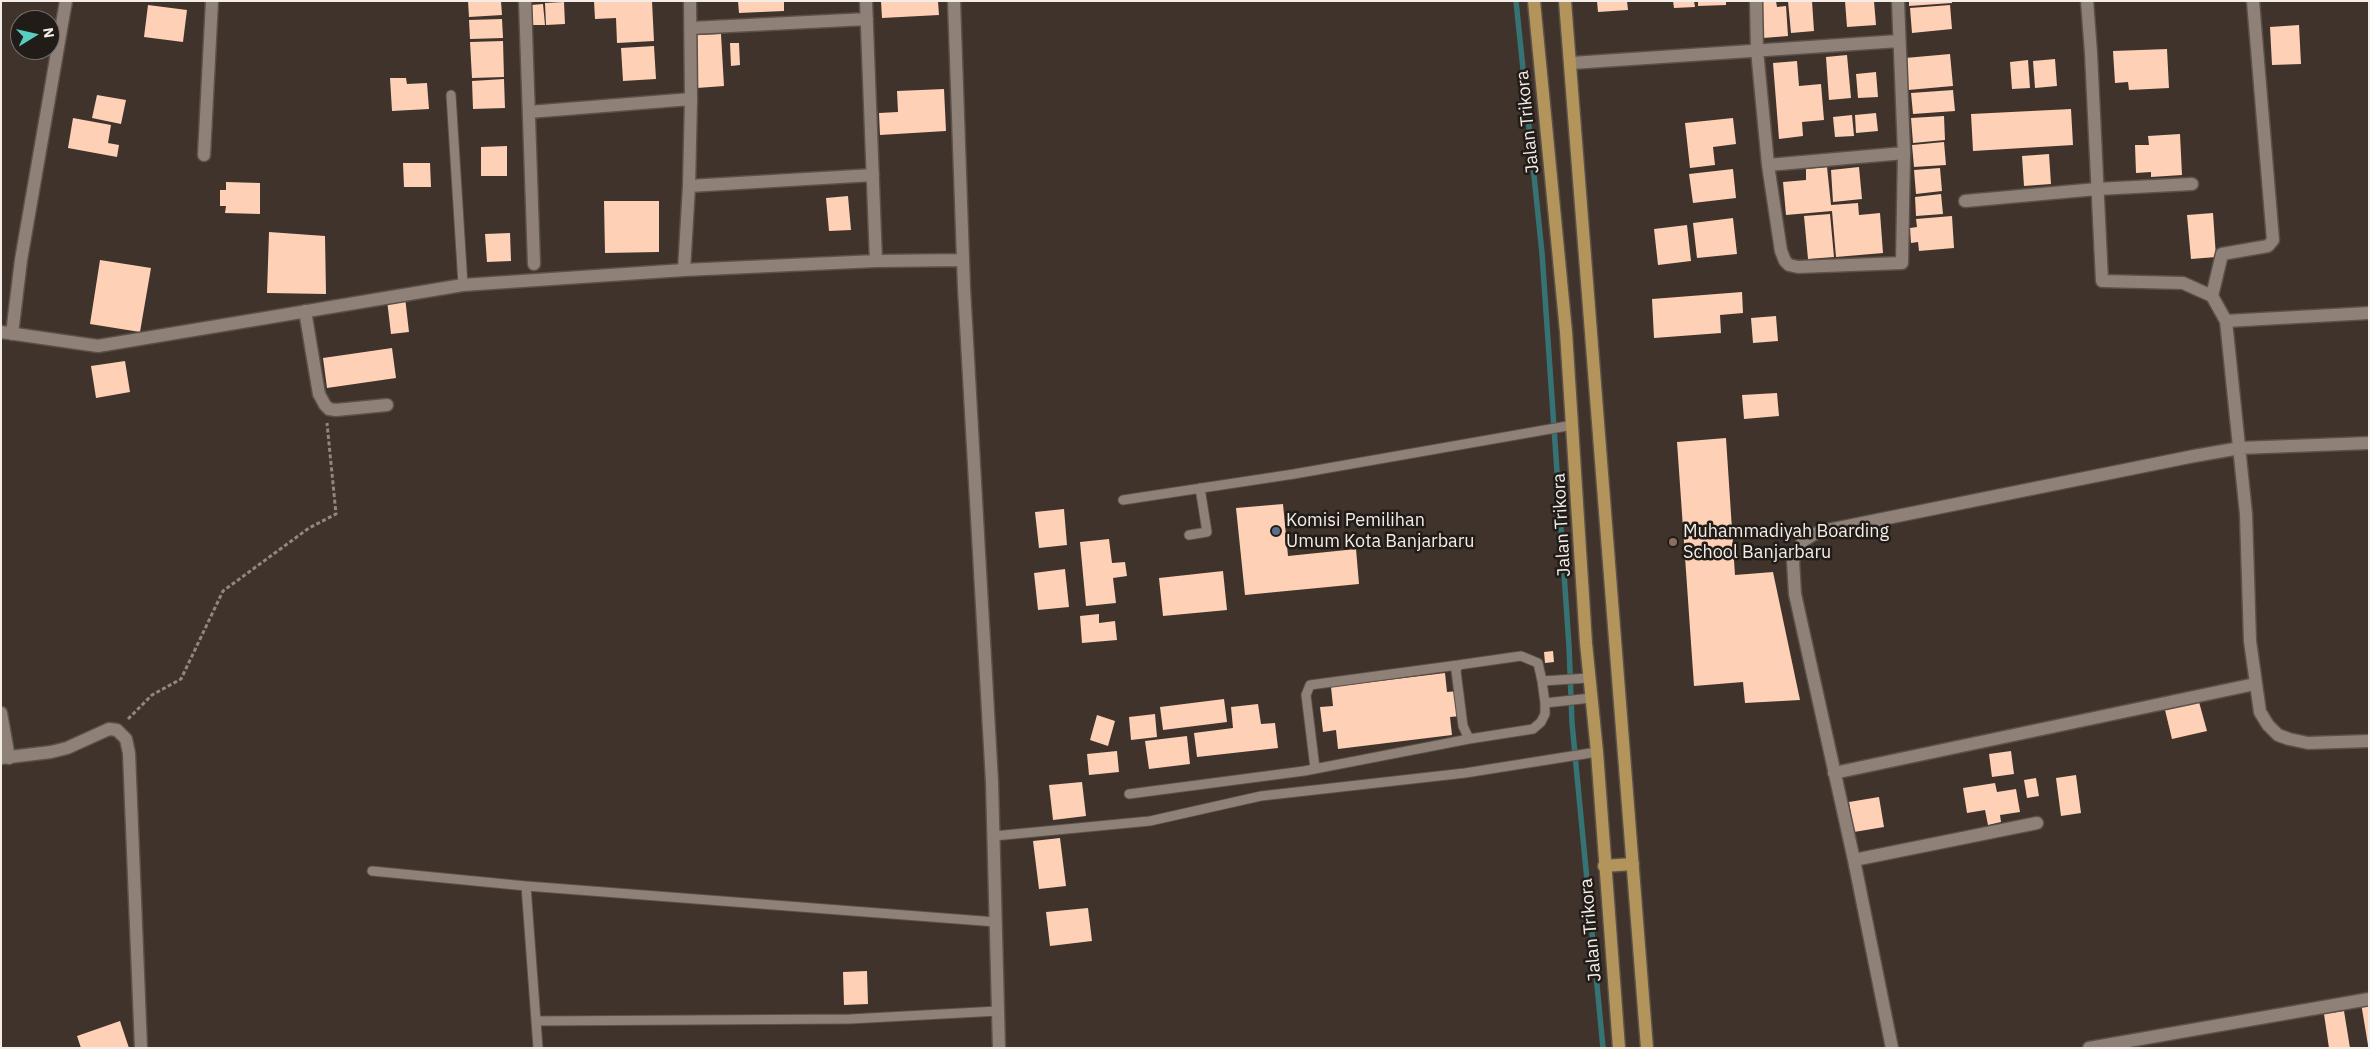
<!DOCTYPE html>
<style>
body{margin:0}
#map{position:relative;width:2370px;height:1049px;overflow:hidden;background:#3f332b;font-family:"IBM Plex Sans",sans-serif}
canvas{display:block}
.frame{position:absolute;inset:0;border:2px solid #f4ece7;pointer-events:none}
.north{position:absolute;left:10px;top:10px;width:50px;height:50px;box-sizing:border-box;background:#211c18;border:1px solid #756f6b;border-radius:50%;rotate:81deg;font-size:14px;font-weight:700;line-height:20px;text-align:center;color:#f4ece7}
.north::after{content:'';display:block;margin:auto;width:18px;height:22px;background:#57cec1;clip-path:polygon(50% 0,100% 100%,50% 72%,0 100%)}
</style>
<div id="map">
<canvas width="2370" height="1049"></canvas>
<div class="frame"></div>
<div class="north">N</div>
</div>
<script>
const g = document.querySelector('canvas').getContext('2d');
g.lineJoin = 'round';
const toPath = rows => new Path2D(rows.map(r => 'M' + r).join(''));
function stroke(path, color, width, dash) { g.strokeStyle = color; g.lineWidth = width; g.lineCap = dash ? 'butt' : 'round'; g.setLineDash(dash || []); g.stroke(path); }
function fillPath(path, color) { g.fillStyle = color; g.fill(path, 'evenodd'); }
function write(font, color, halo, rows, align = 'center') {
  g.font = font + ' "IBM Plex Sans",sans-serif'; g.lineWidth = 5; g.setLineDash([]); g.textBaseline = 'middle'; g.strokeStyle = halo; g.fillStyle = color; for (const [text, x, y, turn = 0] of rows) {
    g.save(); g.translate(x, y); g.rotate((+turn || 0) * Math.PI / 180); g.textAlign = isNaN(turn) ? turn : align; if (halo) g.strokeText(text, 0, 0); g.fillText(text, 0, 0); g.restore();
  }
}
stroke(toPath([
 [1516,1,1542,253,1569,646,1572,723,1603,1048]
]), '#367375', 5.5);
fillPath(toPath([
 [468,1,501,1,502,15,469,17],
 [594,1,652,1,654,41,617,43,616,18,595,19],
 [738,1,784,1,784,11,739,13],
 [881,1,938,1,939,15,882,18],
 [1597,1,1627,1,1628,10,1598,12],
 [1673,1,1694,1,1695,7,1674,8],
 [1698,1,1726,1,1726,5,1698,6],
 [1760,1,1776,1,1777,7,1786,6,1788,36,1763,38],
 [1788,1,1812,1,1814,31,1791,33],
 [1845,1,1874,1,1876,25,1847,27],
 [1909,1,1952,1,1952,3,1909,6],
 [564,2,565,24,546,25,545,3],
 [543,4,545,25,532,25,531,5],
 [148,5,187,10,183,42,144,37],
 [1950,5,1952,29,1912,33,1910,8],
 [502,19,503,38,470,39,469,20],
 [2299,25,2301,64,2272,65,2270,27],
 [721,34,724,86,697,88,694,35],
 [503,41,504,77,472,78,470,42],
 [730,43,739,43,740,65,731,66],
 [654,46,656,79,623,81,621,48],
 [2167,49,2169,88,2129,90,2128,82,2115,83,2113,51],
 [1950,54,1953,86,1908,90,1905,58],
 [1847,55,1851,98,1829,100,1826,57],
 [2055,59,2057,86,2035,88,2033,61],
 [2028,60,2030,88,2012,89,2010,62],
 [1797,61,1799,86,1821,84,1824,120,1802,122,1803,136,1779,139,1773,63],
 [1876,72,1878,97,1858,98,1856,74],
 [390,78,406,78,407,84,427,83,429,109,392,111],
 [504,79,505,108,473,109,472,81],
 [944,89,946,131,880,135,879,113,898,112,897,91],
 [1953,90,1955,111,1913,114,1911,93],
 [97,95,126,100,121,124,92,118],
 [2071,109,2073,145,1973,151,1971,114],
 [1876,113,1878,131,1856,133,1855,115],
 [1852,115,1854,136,1835,137,1833,117],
 [1944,116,1945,140,1913,143,1911,118],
 [73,118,111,125,108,143,119,145,117,157,68,148],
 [1733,118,1736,144,1713,147,1715,165,1690,168,1685,123],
 [2180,134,2182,175,2151,177,2151,172,2136,173,2135,145,2149,145,2148,136],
 [1944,142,1946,165,1914,167,1912,145],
 [507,146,507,176,481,176,481,147],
 [2049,154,2051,184,2024,186,2022,156],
 [403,163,430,163,431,187,404,187],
 [1827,167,1831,205,1858,203,1859,215,1880,213,1883,253,1836,257,1832,211,1786,215,1783,182,1806,180,1806,169],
 [1859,167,1862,199,1833,202,1831,170],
 [1940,168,1942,191,1916,194,1914,170],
 [1733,169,1736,198,1693,203,1689,174],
 [226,182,260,183,260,214,225,213,226,206,220,206,220,190,226,190],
 [1941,194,1943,214,1916,216,1915,197],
 [848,196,851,230,829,231,826,198],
 [604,201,659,201,659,252,605,253],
 [2213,213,2216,257,2191,259,2187,215],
 [1830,214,1834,257,1808,259,1804,216],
 [1952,216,1954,248,1919,251,1918,242,1911,243,1910,228,1917,227,1916,219],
 [1733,218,1737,254,1697,258,1693,223],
 [1687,225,1691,261,1658,265,1654,229],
 [269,232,325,236,326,294,267,293],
 [510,233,511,261,487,262,485,234],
 [100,260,151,268,140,332,90,324],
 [1742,292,1743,313,1720,315,1721,333,1654,338,1652,299],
 [405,297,409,332,391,334,387,300],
 [1776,316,1778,341,1753,343,1751,318],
 [392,348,396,378,327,388,323,358],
 [125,361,130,392,96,398,91,366],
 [1777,393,1779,416,1744,419,1742,395],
 [1726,438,1735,575,1773,572,1800,700,1745,703,1743,682,1694,686,1677,442],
 [1283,504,1288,556,1356,549,1359,584,1245,595,1236,508],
 [1064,509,1067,545,1039,548,1035,512],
 [1109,539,1112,563,1125,562,1127,576,1113,578,1116,603,1086,606,1080,542],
 [1065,569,1069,607,1038,610,1034,573],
 [1223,571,1227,610,1163,616,1159,578],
 [1099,614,1099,623,1115,621,1117,640,1082,643,1080,616],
 [1553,651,1554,662,1545,663,1544,652],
 [1445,673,1447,692,1458,691,1461,716,1450,717,1452,735,1338,749,1336,730,1323,732,1320,707,1333,706,1331,687],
 [1224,699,1227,722,1163,730,1160,707],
 [2199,702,2207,731,2172,739,2165,710],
 [1258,704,1261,724,1275,723,1278,748,1197,757,1194,733,1233,728,1231,707],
 [1155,714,1157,737,1131,740,1129,717],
 [1097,715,1115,721,1108,746,1090,740],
 [1187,736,1190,764,1149,769,1145,741],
 [1117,751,1119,772,1089,775,1087,754],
 [2011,751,2014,774,1992,777,1989,754],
 [2076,775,2081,813,2061,816,2056,778],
 [2036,778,2039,796,2027,798,2024,780],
 [1082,782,1086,816,1053,820,1049,785],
 [1995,783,1997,792,2016,789,2020,812,2000,815,2001,822,1988,825,1985,810,1967,813,1963,788],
 [1879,797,1884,827,1854,832,1849,802],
 [1060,838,1066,886,1039,889,1033,841],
 [1088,908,1092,941,1050,946,1046,912],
 [867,971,868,1004,844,1005,843,972],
 [2369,1002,2369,1044,2368,1045,2361,1003],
 [2344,1011,2350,1048,2329,1048,2324,1014],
 [120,1021,129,1048,81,1048,77,1036]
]), '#fed0b6');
const service = toPath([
 [451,95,463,285],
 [1123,500,1294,474,1573,425],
 [1189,535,1207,532,1200,488],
 [1589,678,1542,681,1538,663,1521,656,1458,665,1456,671,1463,726,1469,739,1533,729,1541,722,1545,714,1545,703,1591,698],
 [1542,681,1545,703],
 [1315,768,1306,695,1310,685,1458,665],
 [1129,794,1304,771,1469,739],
 [994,836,1150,821,1261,796,1465,773,1597,752],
 [372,871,526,886,996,922],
 [526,886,536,1021,850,1019,998,1011],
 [536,1021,538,1048]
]);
const minor = toPath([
 [525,1,534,264],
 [690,1,691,99,689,186,873,175],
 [866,1,876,261],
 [954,1,964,288,992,782,999,1048],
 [1756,1,1757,50,1768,165,1781,251,1785,261,1789,265,1798,267,1902,263,1904,153,1898,1],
 [2087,1,2091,53,2102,281,2183,283,2212,296,2226,321,2246,514,2250,641,2260,712,2268,725,2278,735,2289,739,2308,743,2369,741],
 [691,28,867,19],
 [1572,63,1899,41],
 [529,112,691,99],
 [204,155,212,1],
 [1768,165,1904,153],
 [1965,201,2097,189,2192,184],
 [684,270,689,186],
 [2212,296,2222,254,2268,246,2273,240,2253,1],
 [305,311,319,394,325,405,329,409,336,410,387,405],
 [2226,321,2369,313],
 [1,332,98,346,463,285,684,270,876,261,963,260],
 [12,334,21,260,66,1],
 [1,713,9,758],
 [1,758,51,752,67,748,109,729,117,730,126,739,129,753,141,1048],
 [1834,773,2255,684],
 [1854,860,2037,823],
 [1892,1048,1854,860,1795,594,1793,561,1803,541,1814,534,1828,530,2194,456,2240,448,2369,443],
 [2089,1048,2369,999]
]);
const primary = toPath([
 [1534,1,1566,332,1586,643,1597,752,1619,1048],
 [1565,1,1647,1048],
 [1604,866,1633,864]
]);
stroke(service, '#5b514a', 11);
stroke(minor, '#5b514a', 15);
stroke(primary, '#5b514a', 15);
stroke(toPath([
 [128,719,152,695,181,679,223,591,309,528,336,514,327,423]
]), '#918780', 3, [4, 2.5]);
stroke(service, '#8f8177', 9);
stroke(minor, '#8f8177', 12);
stroke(primary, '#b3955b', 12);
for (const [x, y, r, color] of [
 [1276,531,5,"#5c6f8a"],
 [1673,542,5,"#8d6e63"]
]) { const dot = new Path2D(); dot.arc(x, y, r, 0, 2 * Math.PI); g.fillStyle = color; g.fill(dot); stroke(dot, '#211c18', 2); }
write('18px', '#f4ece7', '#211c18', [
 ["Jalan Trikora",1528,122,-96],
 ["Jalan Trikora",1562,525,-93],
 ["Jalan Trikora",1591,930,-95]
]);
write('18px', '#f4ece7', '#211c18', [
 ["Komisi Pemilihan",1286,521],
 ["Umum Kota Banjarbaru",1286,542],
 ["Muhammadiyah Boarding",1683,532],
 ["School Banjarbaru",1683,553]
], 'left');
</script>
